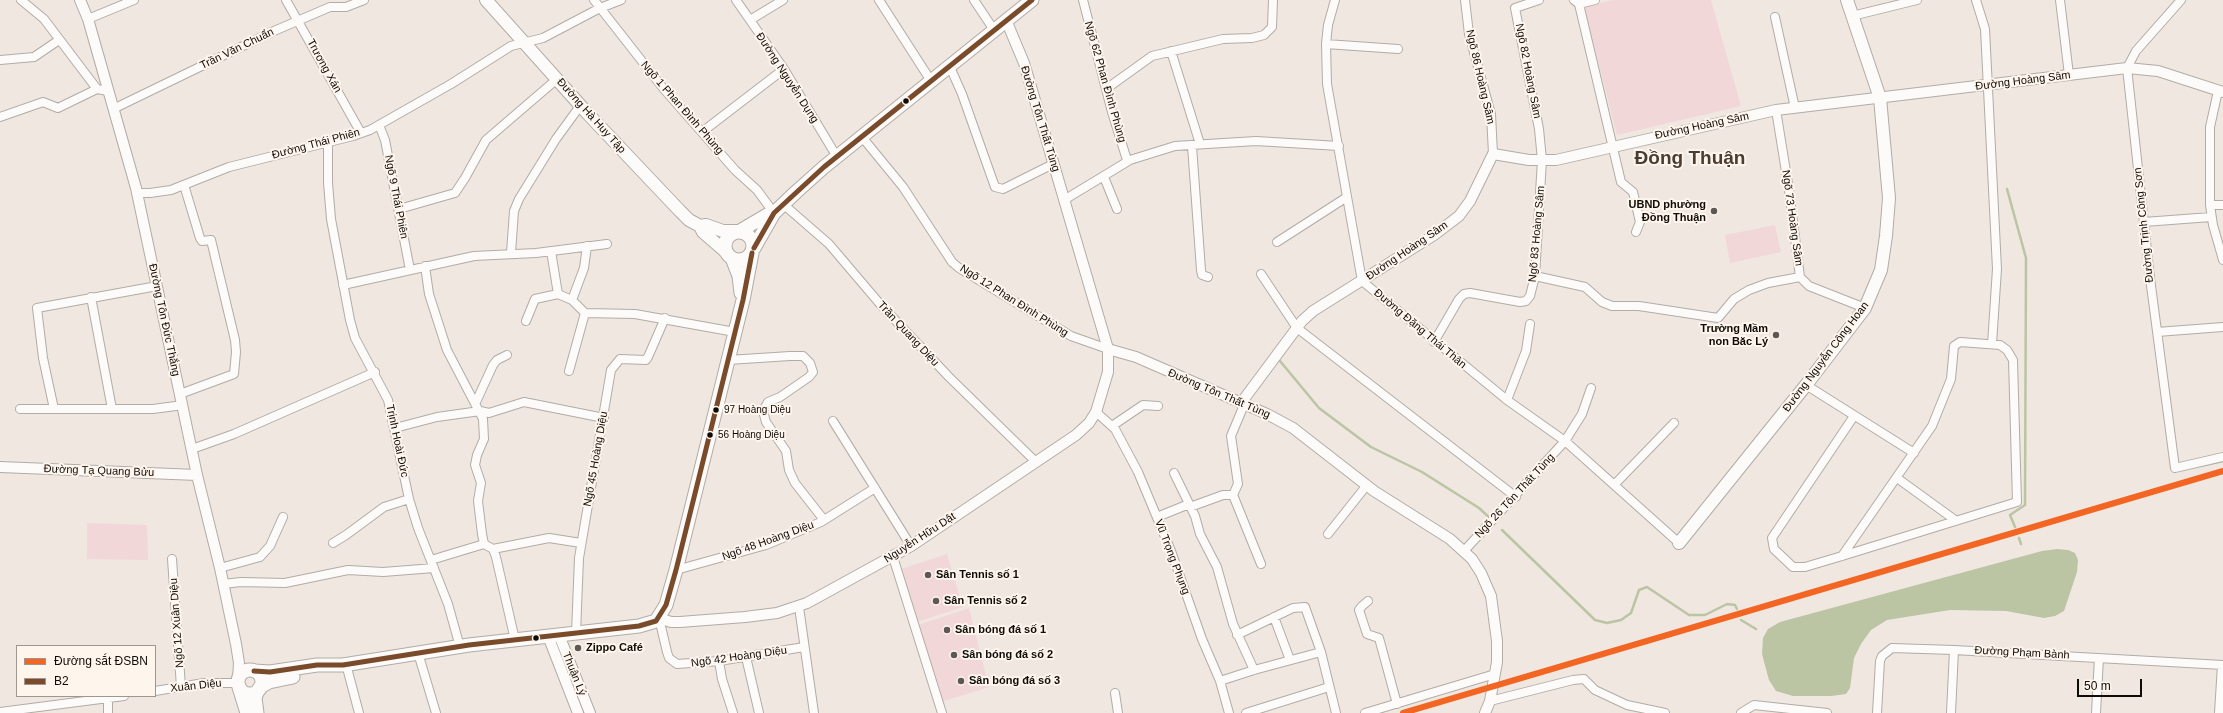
<!DOCTYPE html>
<meta charset="utf-8">
<style>
body{margin:0}
#map{position:relative;width:2223px;height:713px;overflow:hidden;background:#efe7e0;font-family:Helvetica,sans-serif}
canvas{display:block}
.legend{position:absolute;left:16px;top:645px;width:140px;height:52px;box-sizing:border-box;background:#fef5ed;border:1px solid #9e9791;margin:0;padding:5px 7px;list-style:none;font-size:12px;color:#0f0b07}
.legend li{display:flex;align-items:center;gap:8px;height:20px}
.legend b{width:20px;border:1px solid #9e9791}
.scale{position:absolute;left:2077px;top:679px;width:65px;height:18px;box-sizing:border-box;border:2px solid #0f0b07;border-top:0;padding-left:5px;font-size:12px;line-height:14px;white-space:nowrap;color:#0f0b07;-webkit-text-stroke:3px #fef5ed;paint-order:stroke}
</style>
<div id="map">
<canvas width="2223" height="713"></canvas>
<ul class="legend">
<li><b style="height:5px;background:#f26522"></b>Đường sắt ĐSBN</li>
<li><b style="height:5px;background:#7a4b2a"></b>B2</li>
</ul>
<div class="scale">50 m</div>
</div>
<script>
const g = document.querySelector('canvas').getContext('2d');
g.lineJoin = 'round';
function fillPath(path, color) { g.fillStyle = color; g.fill(path, 'evenodd'); }
const toPath = rows => new Path2D(rows.map(r => 'M' + r).join(''));
function stroke(path, color, width, dash) { g.strokeStyle = color; g.lineWidth = width; g.lineCap = dash ? 'butt' : 'round'; g.setLineDash(dash || []); g.stroke(path); }
function write(font, color, halo, rows, align = 'center') {
  g.font = font + ' Helvetica,sans-serif'; g.lineWidth = 4; g.setLineDash([]); g.textBaseline = 'middle'; g.strokeStyle = halo; g.fillStyle = color; for (const [text, x, y, turn = 0] of rows) {
    g.save(); g.translate(x, y); g.rotate((+turn || 0) * Math.PI / 180); g.textAlign = isNaN(turn) ? turn : align; if (halo) g.strokeText(text, 0, 0); g.fillText(text, 0, 0); g.restore();
  }
}
fillPath(toPath([
 [1613,0,1711,0,1741,106,1617,135,1584,7],
 [1775,225,1781,252,1730,263,1725,235],
 [87,523,147,525,148,560,87,559],
 [947,554,963,607,917,622,901,569],
 [969,608,989,687,941,702,918,625]
]), '#f2d7d9');
fillPath(toPath([
 [2057,549,2068,550,2075,553,2078,560,2077,572,2064,611,2055,616,2044,618,2006,611,1950,610,1887,620,1871,630,1861,644,1854,658,1850,688,1846,694,1831,696,1793,696,1776,691,1769,680,1762,654,1763,638,1768,629,1780,622,2042,551]
]), '#bbc5a4');
stroke(toPath([
 [2007,189,2026,258,2025,505,2010,515,2015,527],
 [1280,361,1319,408,1371,447,1422,472,1479,508,1492,520],
 [1502,530,1595,620,1607,623,1621,620,1631,613,1639,590,1647,587,1689,615,1705,615,1727,604,1735,605,1737,609],
 [2019,538,2021,544],
 [1741,620,1756,629]
]), '#bbc5a4', 2.5);
const minor = toPath([
 [21,0,44,19,97,89,108,91],
 [286,0,361,133],
 [594,0,663,88,735,170,757,190,774,213],
 [736,0,784,69,837,157],
 [879,0,931,81],
 [974,0,994,30],
 [1083,0,1112,112,1127,160,1130,160],
 [1335,0,1328,25,1326,44,1327,84,1362,281,1507,400,1565,441,1679,543],
 [1465,0,1469,34,1491,114,1493,154],
 [1574,0,1579,4,1621,182,1633,192,1640,222,1636,232],
 [1976,0,1985,29,1997,269,1992,344],
 [2060,0,2069,75],
 [2181,0,2136,51,2127,68,2150,278,2175,468,2223,457],
 [1579,4,1595,0],
 [1852,16,1917,0],
 [1775,17,1795,108],
 [88,19,134,0],
 [750,20,783,0],
 [1326,44,1398,49],
 [1171,51,1200,144],
 [0,60,34,57,59,40],
 [950,67,962,94,995,187,1003,189,1053,164],
 [1106,89,1152,56,1223,39,1252,38,1264,35,1272,27,1273,0],
 [2218,91,2210,127,2210,205,2213,225,2223,260],
 [113,109,274,31,330,7,346,7,364,0],
 [1776,110,1789,190,1800,277,1809,286,1865,308],
 [0,117,43,102,58,108,97,89],
 [379,125,385,140,410,270],
 [702,132,784,69],
 [862,137,903,187,952,262,959,268,1071,336,1108,349],
 [328,142,328,183,331,219,350,320,355,338,388,400,409,499,418,528,448,604,460,647],
 [1192,146,1201,270,1202,275,1208,277],
 [1104,177,1117,209],
 [137,193,150,193,171,190,229,167,353,136,370,130,451,84,511,46,543,38,600,8,621,0],
 [1064,200,1130,160,1175,146,1256,141,1339,146],
 [783,204,829,244,880,304,949,377,1036,462],
 [2210,205,2223,205],
 [399,209,455,193,465,178,486,140,557,79],
 [2144,222,2211,217],
 [1277,242,1347,197],
 [551,251,558,294],
 [511,253,514,211,519,199,556,139,580,106],
 [425,266,429,294,447,350,483,419,484,439,477,455,475,465,481,483,478,501,482,534,484,544,493,549,496,557,515,640],
 [1261,274,1297,328,1516,497],
 [1535,276,1585,287,1602,302,1612,306,1639,306,1718,318,1734,299,1749,290,1768,283,1800,277],
 [343,285,474,256,536,253,607,244],
 [91,297,112,409],
 [572,300,584,268,587,246],
 [526,321,535,299,558,294,572,300,585,313,635,314,735,332],
 [2157,332,2223,327],
 [1434,342,1459,299,1464,294,1470,293,1520,302,1526,301,1530,296,1535,276,1542,160,1539,129,1515,8,1539,0],
 [728,360,790,356,803,356,810,363,813,372,809,377,780,397,768,402,763,411,766,422,786,451,789,470,795,483,824,520],
 [569,371,585,313],
 [1806,385,1914,453],
 [180,394,234,374,236,352,235,340,211,240,202,241,200,238,184,185],
 [1507,400,1526,351,1530,324],
 [476,402,493,365,497,360,507,355],
 [20,409,153,409,183,405],
 [54,409,43,358,37,308,157,286],
 [1096,412,1115,429,1138,472,1171,551,1202,639,1220,681,1229,713],
 [833,421,911,546],
 [1112,426,1143,405,1158,406],
 [395,428,437,417,480,411,489,413,524,402,604,418],
 [192,449,234,434,375,372],
 [1174,473,1195,516,1200,534,1217,567,1233,624,1254,670],
 [1897,478,1955,520],
 [1614,485,1674,423],
 [1233,495,1238,484,1231,436,1244,405],
 [1190,507,1223,495,1233,495,1261,564],
 [1157,517,1189,504],
 [1328,534,1367,485],
 [333,543,346,535,384,507,409,499],
 [493,549,549,538,581,543],
 [1464,551,1565,441,1582,414,1591,388],
 [1842,556,1932,426,1951,379,1954,346,1960,342,2000,345,2007,350,2013,360,2017,502,1842,556,1805,567,1793,567,1774,549,1772,538,1854,416],
 [893,557,942,713],
 [172,559,181,687],
 [431,560,484,544],
 [220,568,260,557,270,546,283,517],
 [676,570,766,545,821,522,875,488],
 [223,584,241,582,285,583,348,570,383,572,434,568],
 [1368,601,1362,606,1359,610,1367,634,1379,638,1397,704],
 [799,607,814,713],
 [1274,617,1290,660],
 [659,618,667,652,669,658,677,664,719,661,804,647],
 [576,633,579,558,611,370,620,359,646,360,648,357,665,318],
 [1237,635,1293,608,1305,607,1321,652,1336,713],
 [418,653,436,713],
 [746,657,759,713],
 [719,661,722,679,733,713],
 [346,664,359,713],
 [1220,681,1254,670,1321,652],
 [155,691,204,683,238,683],
 [1115,693,1118,713],
 [108,699,108,713],
 [1490,701,1573,680,1584,679,1595,690,1627,705,1665,713],
 [0,712,124,696],
 [1246,713,1329,687],
 [1365,713,1495,674],
 [1741,713,1754,705,1827,713],
 [1877,713,1880,661,1882,656,1892,648,1954,650,2223,665],
 [1951,713,1954,650],
 [2096,713,2099,658],
 [2219,713,2222,665]
]);
const tertiary = toPath([
 [80,0,88,19,136,188,197,475,220,568,236,644,239,663,238,679],
 [1108,349,1136,357,1267,414,1293,428,1374,491,1450,539,1472,559,1481,573,1491,596,1497,641,1497,662,1490,701,1485,713],
 [1241,403,1302,321,1313,311,1434,235,1459,216,1470,201,1493,154,1529,160,1556,160,1776,110,2127,68,2158,71,2223,92],
 [0,467,197,475],
 [659,618,671,622,680,622,745,617,777,613,807,603,911,546,1076,435,1089,423,1096,412,1108,372,1108,349,1024,63,1006,20],
 [559,635,590,713],
 [548,636,578,713]
]);
const secondary = toPath([
 [486,0,588,114,679,210,689,220,700,226,703,232,726,252],
 [700,226,706,225,723,231,736,231],
 [1679,543,1806,385,1865,308,1881,270,1886,236,1889,198,1880,98,1847,0]
]);
const primary = toPath([
 [740,231,767,215,774,213],
 '725 246a14 14 0 1 1 28 0a14 14 0 1 1-28 0Z',
 [754,248,774,213,796,192,824,167,1032,0],
 [732,258,739,276,741,293],
 '238 682a12 12 0 1 1 24 0a12 12 0 1 1-24 0Z',
 [254,671,270,672,317,665,343,665,469,645,639,626,656,621,666,605,676,570,743,300,752,253],
 [239,687,247,713],
 [260,687,269,682,293,677],
 [257,713,255,698,258,690]
]);
stroke(minor, '#b1aca6', 10);
stroke(tertiary, '#b1aca6', 12);
stroke(secondary, '#b1aca6', 14);
stroke(primary, '#b1aca6', 15);
stroke(minor, '#fdfbfa', 8);
stroke(tertiary, '#fdfbfa', 10);
stroke(secondary, '#fdfbfa', 12);
stroke(primary, '#fdfbfa', 13);
stroke(toPath([
 [754,248,774,213,824,167,1032,0],
 [254,671,270,672,317,665,343,665,469,645,639,626,656,621,666,605,676,570,743,300,752,253]
]), '#7a4b2a', 5);
stroke(toPath([
 [1403,713,2223,471]
]), '#f26522', 6);
for (const [x, y, r, color] of [
 [906,101,3.5,"#0f0b07"],
 [1714,211,4,"#5d5853"],
 [1776,335,4,"#5d5853"],
 [716,410,3.5,"#0f0b07"],
 [710,435,3.5,"#0f0b07"],
 [928,575,4,"#5d5853"],
 [936,601,4,"#5d5853"],
 [947,630,4,"#5d5853"],
 [536,638,3.5,"#0f0b07"],
 [578,648,4,"#5d5853"],
 [954,655,4,"#5d5853"],
 [961,681,4,"#5d5853"]
]) { const dot = new Path2D(); dot.arc(x, y, r, 0, 2 * Math.PI); g.fillStyle = color; g.fill(dot); stroke(dot, '#fef5ed', 1.5); }
write('10px', '#0f0b07', '#fef5ed', [
 ["97 Hoàng Diệu",724,410],
 ["56 Hoàng Diệu",718,435]
], 'left');
write('11px', '#0f0b07', '#fef5ed', [
 ["Trần Văn Chuẩn",237,49,-26],
 ["Trương Xán",324,66,61],
 ["Ngõ 82 Hoàng Sâm",1528,71,79],
 ["Ngõ 86 Hoàng Sâm",1480,77,77],
 ["Đường Nguyễn Dụng",787,78,57],
 ["Đường Hoàng Sâm",2023,81,-7],
 ["Ngõ 62 Phan Đình Phùng",1105,82,74],
 ["Ngõ 1 Phan Đình Phùng",682,108,49],
 ["Đường Hà Huy Tập",591,116,48],
 ["Đường Tôn Thất Tùng",1040,119,73],
 ["Đường Hoàng Sâm",1702,126,-12],
 ["Đường Thái Phiên",316,144,-15],
 ["Ngõ 9 Thái Phiên",396,197,79],
 ["Ngõ 73 Hoàng Sâm",1792,218,82],
 ["Đường Trịnh Công Sơn",2144,225,-96],
 ["Ngõ 83 Hoàng Sâm",1537,234,-85],
 ["Đường Hoàng Sâm",1407,251,-34],
 ["Ngõ 12 Phan Đình Phùng",1014,301,32],
 ["Đường Tôn Đức Thắng",164,320,78],
 ["Đường Đặng Thái Thân",1420,329,40],
 ["Trần Quang Diệu",908,334,47],
 ["Đường Nguyễn Công Hoan",1826,357,-53],
 ["Đường Tôn Thất Tùng",1219,394,23],
 ["Trịnh Hoài Đức",397,441,78],
 ["Ngõ 45 Hoàng Diệu",596,459,-80],
 ["Đường Tạ Quang Bửu",99,471,2],
 ["Ngõ 26 Tôn Thất Tùng",1515,496,-47],
 ["Nguyễn Hữu Dật",920,538,-33],
 ["Ngõ 48 Hoàng Diệu",768,541,-20],
 ["Vũ Trọng Phụng",1172,557,69],
 ["Ngõ 12 Xuân Diệu",177,623,-94],
 ["Đường Phạm Bành",2022,653,3],
 ["Ngõ 42 Hoàng Diệu",739,657,-8],
 ["Thuận Lý",574,674,68],
 ["Xuân Diệu",196,686,-6]
]);
write('bold 11px', '#0f0b07', '#fef5ed', [
 ["UBND phường",1706,205,"right"],
 ["Đồng Thuận",1706,218,"right"],
 ["Trường Mầm",1768,329,"right"],
 ["non Băc Lý",1768,342,"right"],
 ["Sân Tennis số 1",936,575],
 ["Sân Tennis số 2",944,601],
 ["Sân bóng đá số 1",955,630],
 ["Zippo Café",586,648],
 ["Sân bóng đá số 2",962,655],
 ["Sân bóng đá số 3",969,681]
], 'left');
write('bold 19px', '#4a3e34', '#fef5ed', [
 ["Đồng Thuận",1690,159]
]);
</script>
